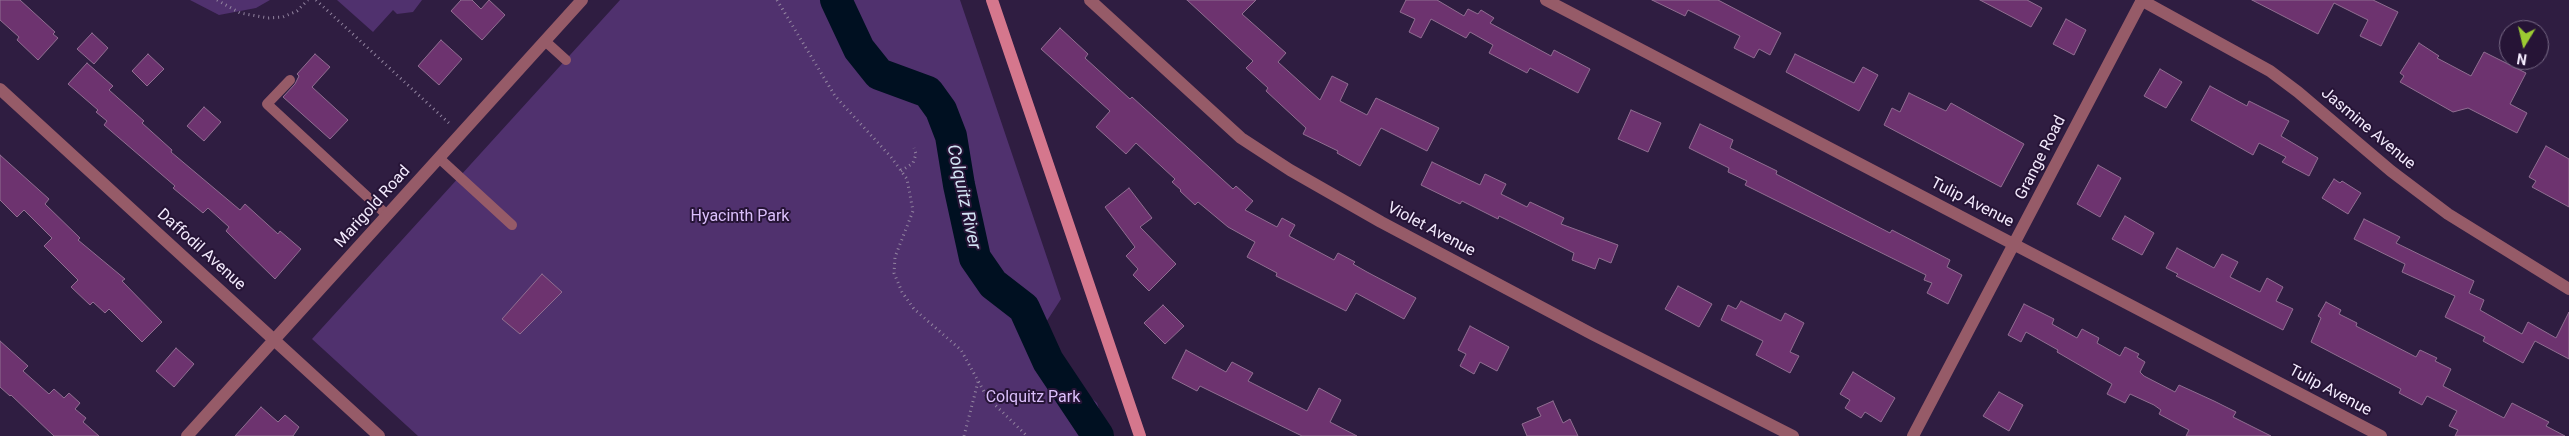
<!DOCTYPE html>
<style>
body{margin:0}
#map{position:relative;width:2569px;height:436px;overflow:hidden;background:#2f1d41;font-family:Roboto,sans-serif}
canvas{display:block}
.north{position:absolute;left:2499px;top:20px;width:50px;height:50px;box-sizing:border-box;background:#261436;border:1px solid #786a86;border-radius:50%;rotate:189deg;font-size:14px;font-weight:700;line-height:20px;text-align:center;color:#f3eafd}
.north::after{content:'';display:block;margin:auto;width:18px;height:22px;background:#9ccb32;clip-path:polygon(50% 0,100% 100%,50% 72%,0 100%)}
</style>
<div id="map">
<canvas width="2569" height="436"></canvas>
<div class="north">N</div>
</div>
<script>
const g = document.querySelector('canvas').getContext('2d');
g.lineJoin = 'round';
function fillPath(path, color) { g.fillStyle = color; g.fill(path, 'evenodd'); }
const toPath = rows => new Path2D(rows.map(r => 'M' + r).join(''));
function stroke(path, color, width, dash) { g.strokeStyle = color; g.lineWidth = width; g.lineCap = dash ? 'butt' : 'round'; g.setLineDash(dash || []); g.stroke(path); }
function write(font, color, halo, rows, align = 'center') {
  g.font = font + ' Roboto,sans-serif'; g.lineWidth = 4; g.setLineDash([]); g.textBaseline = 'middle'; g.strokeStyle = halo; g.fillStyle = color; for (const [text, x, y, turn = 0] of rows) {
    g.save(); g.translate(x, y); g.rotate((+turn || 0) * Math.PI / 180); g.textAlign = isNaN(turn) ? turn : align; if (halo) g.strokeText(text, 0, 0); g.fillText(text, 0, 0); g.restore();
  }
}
fillPath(toPath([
 [190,0,270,0,256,8,219,15],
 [337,0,422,0,413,12,397,14,393,10,373,32],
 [620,0,960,0,1061,299,1032,344,1097,403,1108,436,418,436,312,339]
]), '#50316e');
stroke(toPath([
 [836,0,859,49,879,74,928,92,941,110,951,136,959,185,975,258,993,284,1024,308,1048,361,1098,436]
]), '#001021', 32);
const building = toPath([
 [0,0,20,0,55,32,53,34,58,38,38,60,17,40,19,37,0,20,0,0],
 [461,0,472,0,481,9,489,0,505,15,482,40,451,11,461,0],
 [1187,0,1256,0,1242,14,1286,53,1278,62,1320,100,1332,76,1348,84,1340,101,1367,115,1376,98,1439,128,1427,151,1381,128,1360,166,1337,153,1338,151,1303,134,1306,128,1266,91,1268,88,1246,68,1253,61,1187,0],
 [1406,0,1437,0,1464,16,1468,9,1478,14,1481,10,1494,18,1490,23,1551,56,1554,50,1590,69,1578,93,1530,68,1527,73,1489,53,1493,45,1470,32,1466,38,1431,19,1421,38,1409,32,1415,19,1400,12,1406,0],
 [1652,0,1718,0,1781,33,1770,55,1759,49,1754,58,1734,48,1740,36,1688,10,1685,16,1652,0],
 [1980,0,2027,0,2042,8,2031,27,1980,0],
 [2252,0,2373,0,2398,12,2381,46,2360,36,2368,20,2334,3,2318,34,2252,0],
 [2066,19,2086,30,2074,55,2053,44,2066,19],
 [1060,28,1088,54,1085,58,1130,99,1132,97,1233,189,1236,186,1253,201,1245,210,1277,227,1282,218,1295,225,1289,236,1334,260,1338,253,1355,262,1353,264,1367,272,1416,298,1404,319,1356,293,1346,311,1276,276,1277,273,1247,257,1255,242,1228,227,1198,202,1195,205,1180,191,1181,190,1172,182,1175,179,1136,143,1126,154,1096,127,1110,111,1041,49,1060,28],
 [92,33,108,48,94,64,77,49,92,33],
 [441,40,462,59,439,85,418,66,441,40],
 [2419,43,2439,56,2437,58,2471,76,2484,52,2526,73,2510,104,2527,113,2517,133,2468,108,2453,112,2400,82,2404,76,2400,73,2419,43],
 [148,54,164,69,147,86,132,71,148,54],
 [315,54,330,67,312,87,348,120,330,139,283,97,295,84,299,76,297,74,315,54],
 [1795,54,1854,83,1863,67,1878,75,1859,111,1786,72,1795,54],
 [87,63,113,86,109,90,144,121,142,123,172,150,171,152,240,210,245,204,278,234,280,231,301,249,275,279,226,231,229,227,208,208,203,213,173,188,175,186,104,125,107,121,96,112,98,110,68,84,87,63],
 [2160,69,2182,82,2166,108,2144,96,2160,69],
 [2210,86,2247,106,2249,101,2289,121,2281,136,2318,158,2309,176,2282,162,2286,157,2259,143,2253,155,2191,120,2210,86],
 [1909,93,1946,111,1951,103,2024,144,2001,187,1884,125,1892,108,1900,112,1909,93],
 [204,107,221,122,204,141,187,126,204,107],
 [1631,110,1661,123,1648,152,1618,139,1631,110],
 [1700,124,1733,140,1730,148,1777,171,1776,174,1890,233,1892,230,1950,260,1947,267,1962,275,1948,304,1927,293,1932,283,1924,280,1926,275,1745,185,1747,181,1728,172,1729,168,1689,148,1700,124],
 [2546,146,2569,159,2569,207,2532,187,2536,181,2529,177,2546,146],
 [0,155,49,199,45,204,80,238,78,240,125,279,122,281,162,322,142,342,109,309,105,313,93,302,90,305,71,287,78,280,44,246,52,238,24,210,17,217,0,200,0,155],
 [1432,162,1480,185,1485,174,1506,184,1501,194,1527,207,1530,202,1564,218,1561,224,1618,245,1611,263,1599,258,1595,269,1572,260,1574,253,1499,216,1498,219,1462,201,1460,204,1421,185,1432,162],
 [2098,165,2121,178,2100,217,2077,204,2098,165],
 [2334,179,2340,183,2342,181,2361,193,2348,214,2322,198,2334,179],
 [1129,188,1152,218,1140,227,1176,264,1149,291,1133,275,1138,269,1126,256,1135,247,1105,207,1129,188],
 [2125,216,2154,233,2142,255,2112,239,2125,216],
 [2364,219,2400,237,2396,243,2474,281,2469,293,2484,300,2480,310,2522,334,2528,322,2556,338,2569,312,2569,359,2535,341,2523,363,2483,341,2485,337,2445,317,2455,296,2402,272,2405,264,2354,239,2364,219],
 [2177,248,2214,268,2222,254,2238,262,2230,277,2260,292,2267,278,2283,287,2276,301,2293,309,2283,330,2176,276,2178,274,2166,268,2177,248],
 [542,274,562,292,520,334,502,319,542,274],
 [1678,286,1712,304,1699,327,1665,309,1678,286],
 [1741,301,1781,321,1785,313,1804,323,1790,352,1799,356,1790,373,1756,355,1763,341,1721,320,1728,305,1736,309,1741,301],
 [2326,302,2341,310,2339,314,2357,323,2356,326,2416,357,2420,350,2437,358,2435,361,2451,369,2443,386,2504,418,2512,403,2549,422,2546,426,2565,436,2455,436,2458,430,2449,426,2457,411,2427,396,2422,405,2399,393,2401,389,2311,342,2321,318,2318,316,2326,302],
 [2024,304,2054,319,2052,324,2077,338,2082,329,2099,338,2097,343,2120,356,2125,347,2139,354,2137,357,2145,362,2140,372,2144,376,2175,392,2179,385,2214,401,2236,412,2233,417,2271,436,2186,436,2189,430,2159,414,2161,410,2154,405,2130,394,2125,403,2107,394,2112,384,2057,352,2058,350,2026,332,2021,342,2008,335,2024,304],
 [1163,305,1184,326,1165,344,1144,323,1163,305],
 [1470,326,1509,347,1497,371,1480,362,1474,374,1460,366,1466,354,1458,350,1470,326],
 [0,341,28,366,23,371,49,394,54,389,64,398,69,393,80,403,75,409,86,418,83,422,99,436,54,436,11,395,10,396,0,387,0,341],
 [176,348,194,364,174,387,156,371,176,348],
 [1186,350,1226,372,1232,362,1253,373,1248,381,1307,411,1319,388,1341,400,1330,422,1357,436,1302,436,1200,386,1197,391,1172,378,1186,350],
 [1853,372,1895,398,1881,422,1865,412,1861,418,1845,408,1850,400,1840,394,1853,372],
 [1999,392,2023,405,2009,431,1983,416,1999,392],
 [1553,401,1563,423,1570,419,1578,436,1527,436,1522,424,1541,416,1537,408,1553,401],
 [261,407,278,422,285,415,299,427,293,436,235,436,261,407]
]);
fillPath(building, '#6d336f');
stroke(building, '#906e91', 1);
stroke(toPath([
 [217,0,240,13,268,18,283,17,297,11,308,0],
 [316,0,451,125],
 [777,0,835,96,891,157,907,179,913,211,895,257,894,273,902,292,914,309,961,350,987,397,1027,436],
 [901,171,913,163,916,154,914,148],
 [964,436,978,382]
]), '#9385a0', 3, [1, 4]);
stroke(toPath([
 [545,41,566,60],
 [290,80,267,104,387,215],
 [439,158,512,225]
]), '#965b68', 10);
stroke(toPath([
 [1090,0,1241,138,1290,170,1381,222,1592,334,1793,436],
 [1546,0,2381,436],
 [2141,0,2270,71,2298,92,2391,171,2448,214,2569,289],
 [0,89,379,436],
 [187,436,582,0],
 [1913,436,2142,0]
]), '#965b68', 12);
stroke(toPath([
 [992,0,1140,436]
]), '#d5778d', 12);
write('16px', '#f3eafd', '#261436', [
 ["Jasmine Avenue",2368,129,40],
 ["Grange Road",2041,158,-63],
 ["Tulip Avenue",1972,203,27],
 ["Marigold Road",373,207,-48],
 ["Violet Avenue",1431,230,28],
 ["Daffodil Avenue",201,250,42],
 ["Tulip Avenue",2330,391,28]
]);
write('16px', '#dbbffb', '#261436', [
 ["Hyacinth Park",740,217],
 ["Colquitz Park",1033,398]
]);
write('italic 18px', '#d1e3f3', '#261436', [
 ["Colquitz River",963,197,78]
]);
</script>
